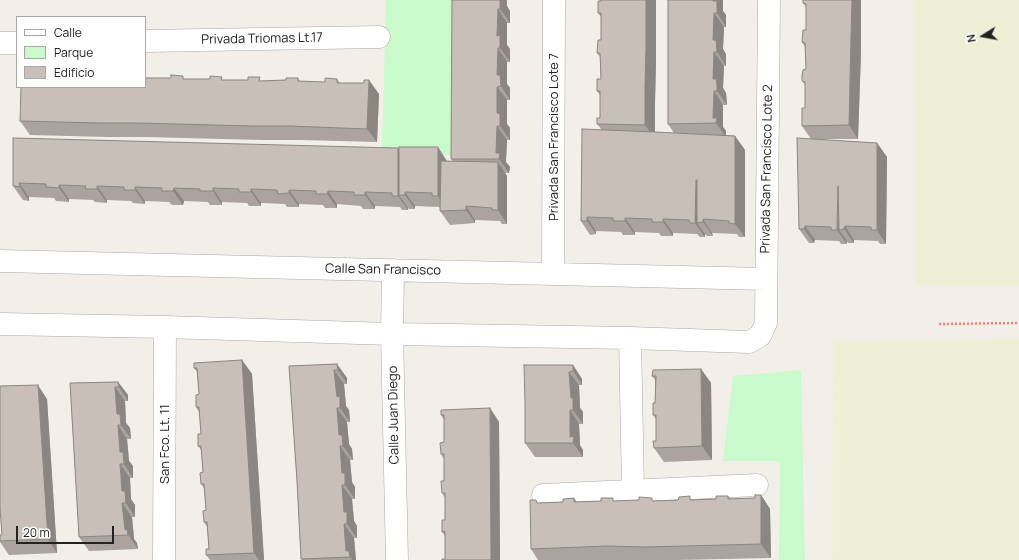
<!DOCTYPE html>
<style>
body{margin:0}
#map{position:relative;width:1019px;height:560px;overflow:hidden;background:#f2efe9;font-family:Manrope,sans-serif}
canvas{display:block}
.legend{position:absolute;left:16px;top:16px;width:130px;height:72px;box-sizing:border-box;background:#fff;border:1px solid #a7a7a7;margin:0;padding:5px 7px;list-style:none;font-size:12px;color:#222}
.legend li{display:flex;align-items:center;gap:8px;height:20px}
.legend b{width:20px;border:1px solid #a7a7a7}
.north{position:absolute;left:963px;top:16px;width:40px;height:40px;-webkit-text-stroke:3px #fff;paint-order:stroke;rotate:259deg;font-size:11px;font-weight:700;line-height:16px;text-align:center;color:#222}
.north::after{content:'';display:block;margin:auto;width:14px;height:18px;background:#222;clip-path:polygon(50% 0,100% 100%,50% 72%,0 100%)}
.scale{position:absolute;left:16px;top:526px;width:98px;height:18px;box-sizing:border-box;border:2px solid #222;border-top:0;padding-left:5px;font-size:12px;line-height:14px;white-space:nowrap;color:#222;-webkit-text-stroke:3px #fff;paint-order:stroke}
</style>
<div id="map">
<canvas width="1019" height="560"></canvas>
<ul class="legend">
<li><b style="height:5px;background:#fff"></b>Calle</li>
<li><b style="height:11px;background:#c8facc"></b>Parque</li>
<li><b style="height:11px;background:#c7bfb8"></b>Edificio</li>
</ul>
<div class="north">N</div>
<div class="scale">20 m</div>
</div>
<script>
const g = document.querySelector('canvas').getContext('2d');
g.lineJoin = 'round';
function fillPath(path, color) { g.fillStyle = color; g.fill(path, 'evenodd'); }
const toPath = rows => new Path2D(rows.map(r => 'M' + r).join(''));
function stroke(path, color, width, dash) { g.strokeStyle = color; g.lineWidth = width; g.lineCap = dash ? 'butt' : 'round'; g.setLineDash(dash || []); g.stroke(path); }
function write(font, color, halo, rows, align = 'center') {
  g.font = font + ' Manrope,sans-serif'; g.lineWidth = 4; g.setLineDash([]); g.textBaseline = 'middle'; g.strokeStyle = halo; g.fillStyle = color; for (const [text, x, y, turn = 0] of rows) {
    g.save(); g.translate(x, y); g.rotate((+turn || 0) * Math.PI / 180); g.textAlign = isNaN(turn) ? turn : align; if (halo) g.strokeText(text, 0, 0); g.fillText(text, 0, 0); g.restore();
  }
}
fillPath(toPath([
 [914,0,1019,0,1019,285,915,285],
 [1019,339,1019,560,832,560,833,341]
]), '#eef0d5');
fillPath(toPath([
 [386,0,458,0,455,155,382,155],
 [801,370,805,560,779,560,780,461,723,461,733,376]
]), '#c8facc');
const minor = toPath([
 [145,41,379,37],
 [0,43,17,43],
 [0,261,766,279],
 [393,270,392,334,397,560],
 [553,274,554,0],
 [0,324,165,327,392,334,630,338,749,342,760,336,766,323,769,0],
 [630,338,633,490],
 [543,495,757,485],
 [164,560,165,327]
]);
stroke(minor, '#a9a9a9', 23);
stroke(toPath([
 [939,324,1019,323]
]), '#fa8072', 2.5, [2, 2]);
stroke(minor, '#fff', 22);
fillPath(toPath([
 [452,0,507,0,507,6,510,11,510,23,507,23,507,45,510,49,510,62,507,62,507,84,510,88,510,100,507,100,507,124,510,128,510,140,507,140,506,162,510,167,509,173,505,173,507,176,507,224,502,224,500,221,475,220,475,223,450,225,440,211,440,208,439,207,415,206,415,209,409,209,408,208,408,210,402,210,400,207,375,206,375,209,363,209,361,206,337,204,337,208,325,208,323,205,299,204,299,207,287,207,285,204,261,203,261,206,249,206,247,203,222,202,222,205,210,205,208,202,184,201,183,205,172,205,169,202,145,201,145,204,133,203,131,201,107,200,107,203,95,202,93,200,69,199,69,202,56,201,54,198,29,197,29,201,23,200,13,186,13,138,399,149,447,161,453,161,451,159],
 [668,0,723,0,723,11,726,15,726,27,724,27,723,49,726,54,726,66,724,66,723,88,726,93,727,105,723,105,723,127,726,131,726,135,735,136,745,150,745,237,739,237,737,234,712,233,713,236,707,236,705,234,705,237,700,237,697,234,673,233,673,236,661,236,659,233,635,232,635,235,623,235,621,232,596,231,596,234,590,235,581,221,602,130,597,124,600,118,600,95,597,91,601,79,600,57,597,53,601,40,601,17,598,13,598,1,656,61,655,101,655,132,674,133,668,124],
 [803,0,861,0,861,51,858,139,814,139,877,143,887,157,886,244,880,244,878,241,854,240,854,243,848,243,847,241,847,244,841,244,839,241,815,240,814,243,809,243,799,229,811,139,802,126,805,108,805,85,802,81,806,69,805,47,802,42,806,30,806,7,803,3],
 [146,78,262,81,286,80,298,78,300,82,325,82,337,79,340,83,379,94,377,142,300,140,262,140,146,137,108,137,30,135,20,121],
 [242,360,252,374,264,560,210,560,206,555,209,549,207,527,204,522,206,510,204,488,201,484,203,472,201,450,198,446,201,434,199,412,196,407,199,394,197,372,194,368],
 [337,364,347,378,347,384,344,384,346,406,349,410,350,422,347,422,349,444,352,449,353,460,350,460,352,482,355,487,355,499,352,499,354,521,357,526,357,538,354,538,356,560,302,560,301,559,297,481,289,366],
 [573,365,582,379,582,385,579,385,580,408,583,412,583,424,579,424,580,445,583,450,583,457,535,457,525,443],
 [701,369,711,383,712,460,664,462,654,448,656,441,656,419,653,415,655,403,655,380,652,376],
 [118,382,128,395,128,401,125,401,126,423,130,428,131,439,127,439,129,461,133,466,133,478,130,478,131,499,135,505,135,517,132,517,134,539,137,543,138,549,89,551,79,537,70,383],
 [47,399,57,553,9,555,0,542,0,535,2,535],
 [490,408,499,422,500,560,442,560,445,559,445,536,442,532,445,520,445,498,442,493,444,481,444,459,441,454,444,442,444,420,441,415],
 [761,495,770,509,771,558,678,560,538,560,531,549,539,503,563,502,574,498,577,502,654,501,716,499,728,496,731,499,755,498]
]), '#aba49e');
fillPath(toPath([
 [499,0,507,0,507,6,510,11,510,23,500,9],
 [646,0,656,0,656,61,655,101,655,139,645,125,645,87],
 [713,0,723,0,723,11,726,15,726,27,717,13],
 [852,0,861,0,861,51,858,139,849,125],
 [498,9,507,23,507,45,510,49,510,62,500,48,497,36],
 [714,13,724,27,723,49,726,54,726,66,717,52,713,40],
 [498,48,507,62,507,84,510,88,510,100,501,86,497,75],
 [714,52,724,66,723,88,726,93,727,105,717,91,713,79],
 [369,80,379,94,377,142,367,129],
 [497,87,507,100,507,124,510,128,510,140,500,126,497,113],
 [714,91,723,105,723,127,726,131,726,137,716,123,713,118],
 [497,126,507,140,506,162,510,167,509,173,499,159,496,153],
 [735,136,745,150,745,237,735,224],
 [877,143,887,157,886,244,877,230],
 [438,147,447,161,447,210,438,196],
 [398,148,408,162,405,192,415,206,415,209,405,195,399,195,408,208,408,210,398,196],
 [498,162,507,176,507,224,498,210],
 [696,180,706,193,703,219,712,233,713,236,703,222,697,223,705,234,705,237,695,223],
 [19,183,29,197,29,201,20,187],
 [59,185,69,199,69,202,59,188],
 [97,186,107,200,107,203,97,189],
 [838,186,847,200,845,226,854,240,854,243,844,229,839,230,847,241,847,244,837,230],
 [135,187,145,201,145,204,135,190],
 [174,188,184,201,183,205,173,191],
 [213,188,222,202,222,205,213,191],
 [251,189,261,203,261,206,251,192],
 [289,190,299,204,299,207,289,193],
 [328,191,337,204,337,208,327,194],
 [365,192,375,206,375,209,365,195],
 [466,206,475,220,475,223,466,210],
 [587,217,596,231,596,234,587,221],
 [625,218,635,232,635,235,625,221],
 [663,219,673,233,673,236,663,222],
 [805,226,815,240,814,243,804,229],
 [242,360,252,374,264,560,259,560,254,553],
 [337,364,347,378,347,384,338,370],
 [573,365,582,379,582,385,573,371],
 [701,369,711,383,712,460,702,446],
 [334,370,344,384,346,406,349,410,350,422,340,408,337,397],
 [569,372,579,385,580,408,583,412,583,424,573,410,571,398],
 [118,382,128,395,128,401,119,387],
 [38,385,47,399,57,553,48,539],
 [115,387,125,401,126,423,130,428,131,439,121,425,117,414],
 [337,408,347,422,349,444,352,449,353,460,343,446,339,435],
 [490,408,499,422,500,560,491,560],
 [570,410,579,424,580,445,583,450,583,457,573,443,570,437],
 [118,425,127,439,129,461,133,466,133,478,124,464,120,452],
 [340,446,350,460,352,482,355,487,355,499,345,485,342,473],
 [120,464,130,478,131,499,135,505,135,517,126,503,122,491],
 [342,485,352,499,354,521,357,526,357,538,347,524,344,512],
 [761,495,770,509,771,558,761,544],
 [122,503,132,517,134,539,137,543,138,549,125,530],
 [344,524,354,538,356,560,352,560,346,551]
]), '#8b8681');
const building = toPath([
 [452,0,500,0,500,9,498,9,497,36,500,35,500,48,498,48,497,75,500,75,501,86,497,87,497,113,500,114,500,126,497,126,496,153,500,153,499,159,451,159,452,0],
 [601,0,646,0,646,47,645,87,645,125,597,124,597,118,600,118,600,91,597,91,597,79,601,79,600,53,597,53,598,40,601,40,601,13,598,13,598,1,601,1,601,0],
 [668,0,713,0,713,1,717,1,717,13,714,13,713,40,716,40,717,52,714,52,713,79,716,79,717,85,717,91,714,91,713,118,717,118,716,123,668,124,668,0],
 [803,0,852,0,851,37,849,125,802,126,802,108,805,108,805,82,802,81,802,75,803,70,806,69,805,43,802,42,803,30,806,30,806,4,803,3,803,0],
 [171,75,183,76,183,79,210,79,210,76,222,77,221,80,248,80,248,77,260,77,259,81,286,80,286,78,298,78,298,81,325,82,325,78,337,79,337,83,364,83,364,80,369,80,367,129,290,126,252,126,137,123,98,123,20,121,21,87,145,87,145,78,171,78,171,75],
 [582,129,655,132,735,136,735,224,729,223,729,221,703,219,703,222,697,223,697,180,696,180,695,223,690,223,689,220,663,219,663,222,652,222,652,219,625,218,625,221,613,221,613,218,587,217,587,221,581,221,582,129],
 [13,138,398,148,398,196,392,196,392,193,365,192,365,195,354,195,354,192,328,191,327,194,316,194,316,191,289,190,289,193,278,194,277,190,251,189,251,192,239,192,239,189,213,188,213,191,200,191,200,189,174,188,173,191,162,191,162,188,135,187,135,190,124,190,124,187,97,186,97,189,85,189,86,186,59,185,59,188,46,187,46,184,19,183,20,187,13,186,13,138],
 [797,138,877,143,877,230,871,230,871,227,845,226,844,229,839,230,838,186,837,230,831,230,831,227,805,226,804,229,799,229,797,138],
 [399,147,438,147,438,196,432,196,432,193,405,192,405,195,399,195,399,147],
 [441,161,498,162,498,210,492,210,492,208,466,206,466,210,440,211,441,161],
 [242,360,254,553,206,555,206,549,209,549,207,522,204,522,203,511,206,510,204,484,201,484,200,473,203,472,201,446,198,446,198,434,201,434,199,407,196,407,196,395,199,394,197,368,194,368,194,363,242,360],
 [337,364,338,370,334,370,337,397,340,396,340,408,337,408,339,435,342,435,343,446,340,446,342,473,345,473,345,485,342,485,344,512,347,512,347,524,344,524,346,551,349,551,350,557,301,559,297,481,289,366,337,364],
 [524,365,573,365,573,371,569,372,571,398,573,398,573,410,570,410,570,437,574,436,573,443,525,443,525,404,524,365],
 [701,369,702,446,654,448,653,441,656,441,656,415,653,415,653,403,655,403,656,376,652,376,653,370,701,369],
 [118,382,119,387,115,387,117,414,120,414,121,425,118,425,120,452,123,452,124,464,120,464,122,491,125,491,126,503,122,503,125,530,127,529,128,535,79,537,70,383,118,382],
 [38,385,48,539,0,541,0,535,2,535,0,508,0,386,38,385],
 [490,408,491,560,442,560,442,559,445,559,445,531,442,532,442,520,445,520,445,493,442,493,441,481,444,481,444,454,441,454,440,443,444,442,444,415,441,415,441,410,490,408],
 [755,495,761,495,761,544,646,547,607,546,531,549,530,500,536,500,537,503,563,502,563,499,574,498,574,502,601,501,601,498,613,498,613,501,639,500,639,497,652,498,652,501,678,500,679,497,690,496,690,500,716,499,716,496,728,496,728,499,755,498,755,495]
]);
fillPath(building, '#c7bfb8');
stroke(building, '#8b8681', 1);
write('13px', '#222', '#fff', [
 ["Privada Triomas Lt.17",262,39,-1],
 ["Privada San Francisco Lote 7",554,137,-90],
 ["Privada San Francisco Lote 2",767,169,-89],
 ["Calle San Francisco",383,270,1],
 ["Calle Juan Diego",394,415,-91],
 ["San Fco. Lt. 11",165,444,-90]
]);
</script>
